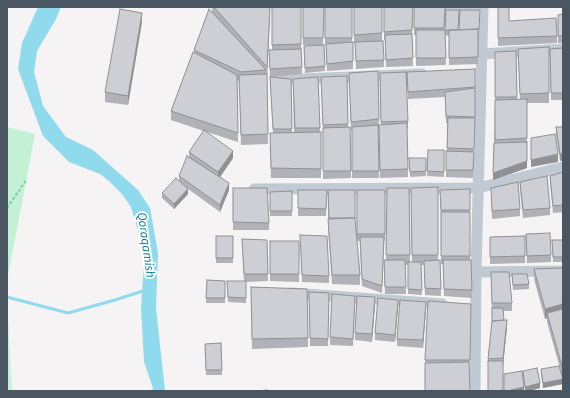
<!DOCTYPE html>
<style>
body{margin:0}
#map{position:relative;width:570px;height:398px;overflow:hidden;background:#f5f3f3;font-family:"Source Sans 3",sans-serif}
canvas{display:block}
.frame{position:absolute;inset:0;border:8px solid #4a5661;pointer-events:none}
</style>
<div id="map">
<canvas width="570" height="398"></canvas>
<div class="frame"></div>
</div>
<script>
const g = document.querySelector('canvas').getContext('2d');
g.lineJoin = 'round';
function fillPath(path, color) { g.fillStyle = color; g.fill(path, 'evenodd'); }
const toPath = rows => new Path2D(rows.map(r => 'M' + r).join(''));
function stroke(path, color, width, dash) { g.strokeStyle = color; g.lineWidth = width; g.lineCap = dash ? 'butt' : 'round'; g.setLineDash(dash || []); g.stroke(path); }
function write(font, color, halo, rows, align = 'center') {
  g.font = font + ' "Source Sans 3",sans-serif'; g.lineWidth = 4; g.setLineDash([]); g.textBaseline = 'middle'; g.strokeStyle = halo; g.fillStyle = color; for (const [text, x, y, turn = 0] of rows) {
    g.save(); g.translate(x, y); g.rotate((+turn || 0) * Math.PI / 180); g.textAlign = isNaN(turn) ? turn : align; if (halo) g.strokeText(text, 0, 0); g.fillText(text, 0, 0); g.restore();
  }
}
fillPath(toPath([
 [7,127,35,134,7,281],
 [7,293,10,358,12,391,7,391]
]), '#c3f1d5');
fillPath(toPath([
 [38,7,61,7,56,19,37,51,34,72,43,106,66,137,93,150,138,190,150,208,158,253,156,308,165,391,152,391,153,388,144,362,141,308,144,264,140,237,131,207,122,194,109,181,100,174,69,162,43,136,18,69,22,43]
]), '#90daee');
stroke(toPath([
 [7,297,68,313,115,300,146,290]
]), '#90daee', 3);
stroke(toPath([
 [7,208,27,179]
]), '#7ad0a6', 2, [3, 2]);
stroke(toPath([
 [431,9,483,10],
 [482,54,563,49],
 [277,80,422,74],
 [254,189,478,188,563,167],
 [476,272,563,271],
 [291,293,442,304],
 [475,391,476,272,483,7]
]), '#c1cad2', 11);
fillPath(toPath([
 [212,7,270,7,267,76,268,144,241,145,239,81,237,80,238,142,207,132,233,158,220,177,229,190,220,212,188,189,188,194,174,209,162,198,162,193,179,181,179,176,189,157,189,152,204,131,171,120,171,111,194,53,194,50,212,12],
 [272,7,301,44,302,74,270,77,269,50,272,50],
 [303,7,324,7,323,45,324,45,325,71,305,73,304,46,323,45,303,45],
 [325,7,352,7,352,42,353,42,353,69,327,71,326,45,325,45],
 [354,7,382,7,382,41,384,60,384,67,356,69,355,43,354,43],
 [384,7,413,7,412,37,413,66,386,67,385,40,384,40],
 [414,7,445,7,444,30,446,65,416,66,416,35,414,35],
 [498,7,509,21,557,36,557,43,498,46],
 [446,10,458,30,459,30,480,10,478,64,449,65,449,36,445,35],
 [563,14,563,43,558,43,558,15],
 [142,22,128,105,105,102,105,92],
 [549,47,549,103,527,103,527,168,493,180,495,100,495,52,516,51,517,99,520,99,518,49],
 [563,48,563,100,551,100,550,49],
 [475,69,475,124,473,178,446,177,446,151,447,151,447,123,446,123,445,97,408,99,407,72],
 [378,71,379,125,381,125,380,81,408,121,408,128,407,128,408,177,380,178,379,129,378,129,379,178,352,178,352,131,351,131,349,73],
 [347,76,348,127,350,127,351,178,323,179,323,132,321,77],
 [270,77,291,79,292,133,294,133,293,86,318,77,320,132,321,132,321,178,271,178,270,142,273,133],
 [556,127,563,127,563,160,560,161,556,135],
 [428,150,444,150,444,177,427,176],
 [409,158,426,158,426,176,410,177],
 [563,172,563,212,553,213,550,183,550,176],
 [520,182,550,208,550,215,523,218,520,189],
 [438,187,438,260,440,260,441,296,425,295,424,265,421,265,422,295,408,294,408,265,405,265,406,294,385,294,384,260,386,260,387,188,409,188,410,262,412,262,411,188],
 [233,188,269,223,269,230,233,230],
 [491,188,520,209,520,216,492,219],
 [470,189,470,260,471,260,472,298,444,296,443,264,441,264,441,217,440,197],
 [298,190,327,190,326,216,298,216],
 [328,190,355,190,355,222,360,275,360,285,332,284,328,228],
 [357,190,385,190,385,241,384,241,382,293,362,286,360,241,357,241],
 [292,191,292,216,270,216,270,192],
 [526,234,551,255,551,262,527,263],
 [300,235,329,276,329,283,302,282],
 [216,236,233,236,233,263,216,263],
 [525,236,525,263,490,264,490,237],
 [242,239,267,240,268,281,246,282,246,303,228,302,227,281,244,281],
 [552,240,563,240,563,262,553,262],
 [270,241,299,241,299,282,270,281],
 [563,268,563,379,547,322,547,318,545,319,534,279,534,269],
 [491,272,512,303,512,311,503,311,504,320,507,327,503,366,503,391,488,391,488,359,492,321],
 [512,274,529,284,529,289,513,290],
 [207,280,225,281,225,303,206,303],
 [251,287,307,289,308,347,252,349],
 [309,292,329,293,328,346,310,346],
 [428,301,471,304,469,370,425,363],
 [355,303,353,346,330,345,330,337],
 [375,305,372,342,355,340,355,333],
 [398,307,395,342,375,340,375,333],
 [426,309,423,348,397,346,397,339],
 [221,343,222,375,206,375,205,344],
 [541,369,563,384,543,388,541,374],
 [523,371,540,388,529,391,525,391]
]), '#b0b2b7');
fillPath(toPath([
 [270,7,270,14,267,77,267,67],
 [142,13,142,22,128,105,128,96],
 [233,151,233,158,218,180,218,172],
 [563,153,563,160,560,161,560,154],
 [558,154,558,162,531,167,531,160],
 [527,161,527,168,493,180,493,173],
 [229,183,229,190,220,212,220,205],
 [188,189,188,194,174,209,174,204],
 [375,297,375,305,372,342,372,334],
 [398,300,398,307,395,342,395,335],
 [426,302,426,309,423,348,423,340],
 [563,304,563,313,547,313,547,318,545,319,545,309],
 [507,320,507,327,503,366,503,358],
 [563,379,563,384,543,388,543,383],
 [540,383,540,388,529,391,525,391,525,387],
 [524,387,524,391,507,391]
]), '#909195');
const building = toPath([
 [214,7,270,7,267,67,236,32,214,7],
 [272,7,301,7,301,44,272,45,272,7],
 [303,7,324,7,323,38,303,38,303,7],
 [325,7,352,7,352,38,325,38,325,7],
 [354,7,382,7,382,33,354,35,354,7],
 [384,7,413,7,412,30,384,32,384,7],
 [414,7,445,7,444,28,414,28,414,7],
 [498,7,509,7,509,21,556,18,557,36,498,38,498,7],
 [120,9,142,13,128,96,105,92,120,9],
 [209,9,266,70,241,72,194,50,209,9],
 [446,10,459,10,458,30,445,30,446,10],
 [460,10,480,10,479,29,459,30,460,10],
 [563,14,563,36,558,36,558,15,563,14],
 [478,29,478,57,449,58,449,30,478,29],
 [416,30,445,30,446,58,416,58,416,30],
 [412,34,413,58,386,60,385,35,412,34],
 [383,41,384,60,356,61,355,42,383,41],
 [353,42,353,61,327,64,326,44,353,42],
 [324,45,325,66,305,68,304,46,324,45],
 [549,47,549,93,520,94,518,49,549,47],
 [563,48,563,93,551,93,550,49,563,48],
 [301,49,302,67,270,69,269,50,301,49],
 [516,51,517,97,495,97,495,52,516,51],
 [193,52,237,75,238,133,171,111,193,52],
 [475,69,475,87,408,92,407,72,475,69],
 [378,71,379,119,351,122,349,73,378,71],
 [406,72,408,121,381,122,380,73,406,72],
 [267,74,268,134,241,135,239,75,267,74],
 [347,76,348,124,323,125,321,77,347,76],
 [270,77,291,79,292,129,273,129,270,77],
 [318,77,320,128,295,128,293,79,318,77],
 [475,88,475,117,446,116,445,92,475,88],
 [527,99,527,138,495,140,495,100,527,99],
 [448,118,475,118,474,149,447,148,448,118],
 [407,123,408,169,380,170,379,125,407,123],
 [378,125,379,171,352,171,352,127,378,125],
 [350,127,351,171,323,171,323,128,350,127],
 [556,127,563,127,563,153,560,154,556,127],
 [204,130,233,151,218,172,189,152,204,130],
 [321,132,321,169,271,168,270,133,321,132],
 [555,134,558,154,531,160,531,138,555,134],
 [527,142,527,161,493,173,494,143,527,142],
 [428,150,444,150,444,172,427,171,428,150],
 [446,151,474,152,473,170,446,170,446,151],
 [187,156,229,183,220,205,179,176,187,156],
 [409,158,426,158,426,171,410,172,409,158],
 [563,172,563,205,553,206,550,176,563,172],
 [547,176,550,208,523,210,520,182,547,176],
 [176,178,188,189,174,204,162,193,176,178],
 [518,182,520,209,492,211,491,188,518,182],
 [438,187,438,255,412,255,411,188,438,187],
 [233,188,267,188,269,223,233,222,233,188],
 [387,188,409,188,410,255,386,255,387,188],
 [470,189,470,210,441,210,440,190,470,189],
 [298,190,327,190,326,209,298,208,298,190],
 [328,190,355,190,355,218,329,218,328,190],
 [357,190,385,190,385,234,357,234,357,190],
 [292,191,292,211,270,211,270,192,292,191],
 [441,212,470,212,470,256,441,256,441,212],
 [355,218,360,275,332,275,328,219,355,218],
 [550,233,551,255,527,256,526,234,550,233],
 [300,235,327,236,329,276,302,275,300,235],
 [216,236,233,236,233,258,216,258,216,236],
 [525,236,525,256,490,257,490,237,525,236],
 [360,237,384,237,382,286,362,279,360,237],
 [242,239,267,240,268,274,244,274,242,239],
 [552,240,563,240,563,257,553,257,552,240],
 [270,241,299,241,299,274,270,274,270,241],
 [384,260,405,260,406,287,385,287,384,260],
 [440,260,441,289,425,288,424,261,440,260],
 [443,260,471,260,472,290,444,289,443,260],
 [408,262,421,262,422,290,408,289,408,262],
 [563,268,563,304,545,309,534,269,563,268],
 [491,272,509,272,512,303,492,303,491,272],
 [512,274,527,274,529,284,513,285,512,274],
 [207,280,225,281,225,298,206,298,207,280],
 [227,281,246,281,246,298,228,297,227,281],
 [251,287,307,289,308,338,252,339,251,287],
 [309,292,329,293,328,339,310,338,309,292],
 [332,294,355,296,353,339,330,337,332,294],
 [357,296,375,297,372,334,355,333,357,296],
 [378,298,398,300,395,335,375,333,378,298],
 [400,300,426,302,423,340,397,339,400,300],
 [428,301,471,304,470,360,425,360,428,301],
 [492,308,503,308,504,320,492,321,492,308],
 [563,309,563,370,547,313,563,309],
 [507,320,503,358,488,359,492,321,507,320],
 [221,343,222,370,206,370,205,344,221,343],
 [488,361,503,361,503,390,499,391,488,391,488,361],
 [469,362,470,391,425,391,425,363,469,362],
 [559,366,563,379,543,383,541,369,559,366],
 [537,368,540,383,525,387,523,371,537,368],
 [522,371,524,387,507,391,504,391,504,374,522,371],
 [267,390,267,391,257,391,267,390]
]);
fillPath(building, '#cdcfd5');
stroke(building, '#909195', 1);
write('italic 13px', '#0c7c9b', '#fff', [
 ["Qoraqamish",145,245,82]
]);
</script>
